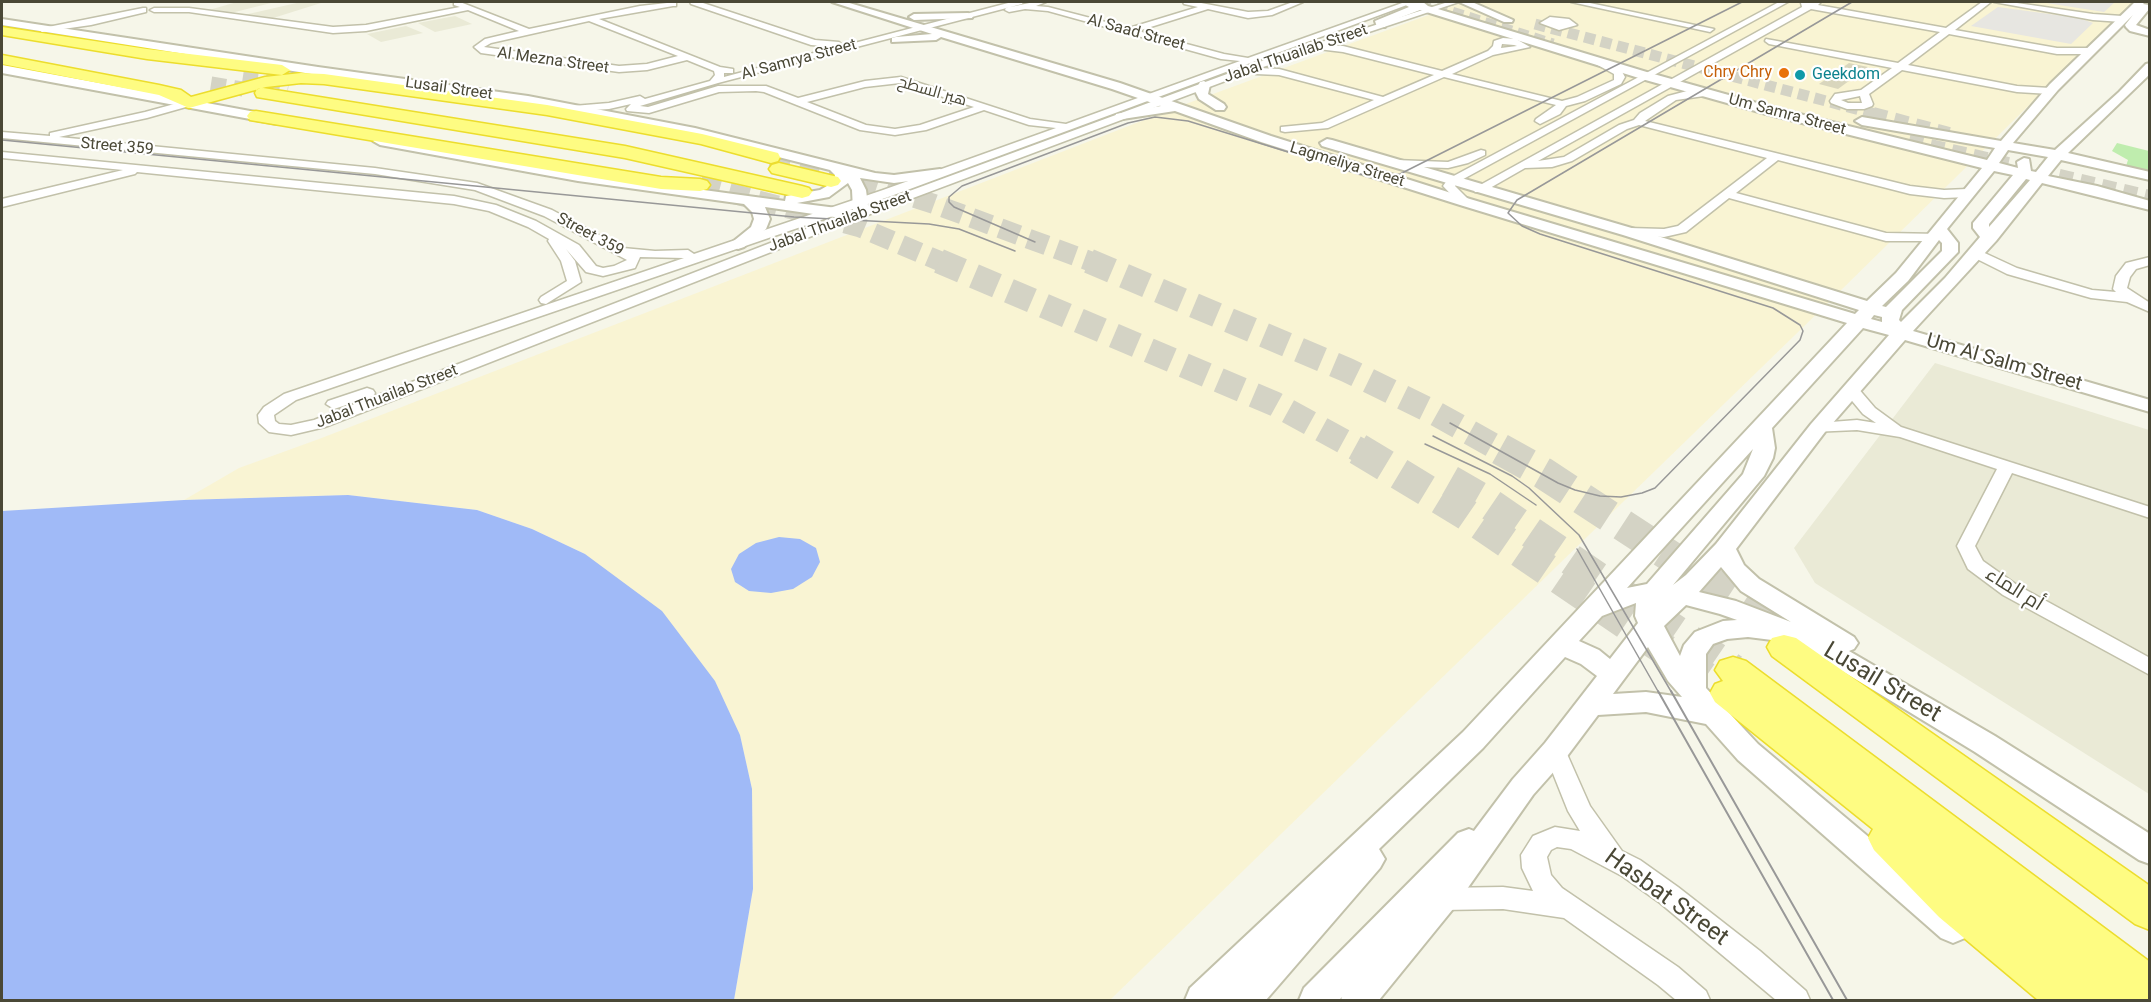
<!DOCTYPE html>
<meta charset="utf-8">
<style>
body{margin:0}
#map{position:relative;width:2151px;height:1002px;overflow:hidden;background:#f6f6e9;font-family:Roboto,sans-serif}
canvas{display:block}
.frame{position:absolute;inset:0;border:3px solid #4a4836;pointer-events:none}
</style>
<div id="map">
<canvas width="2151" height="1002"></canvas>
<div class="frame"></div>
</div>
<script>
const g = document.querySelector('canvas').getContext('2d');
g.lineJoin = 'round';
function fillPath(path, color) { g.fillStyle = color; g.fill(path, 'evenodd'); }
const toPath = rows => new Path2D(rows.map(r => 'M' + r).join(''));
function stroke(path, color, width, dash) { g.strokeStyle = color; g.lineWidth = width; g.lineCap = dash ? 'butt' : 'round'; g.setLineDash(dash || []); g.stroke(path); }
function write(font, color, halo, rows, align = 'center') {
  g.font = font + ' Roboto,Cairo,sans-serif'; g.lineWidth = 4.5; g.setLineDash([]); g.textBaseline = 'middle'; g.strokeStyle = halo; g.fillStyle = color; for (const [text, x, y, turn = 0] of rows) {
    g.save(); g.translate(x, y); g.rotate((+turn || 0) * Math.PI / 180); g.textAlign = isNaN(turn) ? turn : align; if (halo) g.strokeText(text, 0, 0); g.fillText(text, 0, 0); g.restore();
  }
}
fillPath(toPath([
 [237,2,275,2,231,13,209,10],
 [301,2,321,3,270,19,244,15],
 [455,16,472,24,435,32,418,23],
 [406,26,423,33,381,42,367,34],
 [1935,363,2149,430,2149,794,1815,583,1794,548]
]), '#eaead6');
fillPath(toPath([
 [1464,2,2134,2,1829,302,1110,1000,734,1000,753,889,752,789,740,735,585,554,532,529,477,510,348,495,184,500,239,468,319,439,1183,105]
]), '#f9f4d3');
fillPath(toPath([
 [2117,143,2149,151,2149,171,2126,166,2128,160,2112,151]
]), '#bfedae');
fillPath(toPath([
 [2040,2,2115,2,2104,12],
 [1998,7,2079,18,2093,23,2071,44,1971,26]
]), '#e7e6e1');
fillPath(toPath([
 [348,495,477,510,532,529,585,554,662,611,715,681,740,735,752,789,753,889,734,1000,2,1000,2,511,184,500],
 [779,537,800,539,816,548,820,562,812,577,793,589,771,593,749,591,735,582,731,569,739,554,756,543]
]), '#a0baf7');
fillPath(toPath([
 [1849,63,1868,67,1838,89,1819,84]
]), '#d9d6bd');
stroke(toPath([
 [1420,2,1553,44],
 [1535,24,1879,115]
]), '#d4d3c5', 11, [11, 6]);
stroke(toPath([
 [1873,114,1949,134],
 [1909,141,2150,197]
]), '#d4d3c5', 14, [14, 8]);
stroke(toPath([
 [243,76,289,83],
 [211,84,243,89]
]), '#d4d3c5', 15, [15, 8]);
stroke(toPath([
 [771,157,844,175,934,204,1092,262],
 [700,185,859,227,942,262]
]), '#d4d3c5', 20, [20, 10]);
stroke(toPath([
 [939,261,1275,404,1361,451],
 [1089,261,1347,370,1433,412,1503,451]
]), '#d4d3c5', 25, [25, 13]);
stroke(toPath([
 [1358,449,1464,513,1728,693],
 [1500,449,1543,473,1774,624],
 [1450,481,1485,501,1733,670]
]), '#d4d3c5', 32, [32, 16]);
stroke(toPath([
 [1725,691,1728,693]
]), '#d4d3c5', 41, [41, 20]);
const minor = toPath([
 [454,2,460,2,529,29,640,6,676,2,676,6,673,6,599,19,720,67,733,69,733,73,724,73,724,77,836,47,811,45,691,4,690,2,700,2,815,40,839,42,843,46,1012,2,1023,2,1022,4,718,83,640,106,648,107,718,86,766,86,798,98,865,81,901,77,1030,119,1066,124,1240,61,1221,59,1048,11,1025,9,1009,12,1005,10,1006,8,1034,2,1046,2,1036,6,1048,7,1129,28,1198,7,1184,4,1183,2,1196,2,1248,12,1268,11,1293,2,1303,2,1272,15,1248,18,1208,9,1138,31,1224,54,1248,58,1405,2,1415,2,891,196,296,400,274,415,275,421,279,424,291,425,314,420,809,228,1265,60,1448,2,1459,2,1330,45,1343,46,1442,71,1488,51,1493,46,1494,41,1503,38,1516,39,1530,47,1493,55,1452,74,1562,101,1577,97,1614,80,1614,74,1596,64,1596,60,1602,60,1621,70,1625,77,1621,84,1585,101,1566,106,1560,114,1540,124,1535,121,1536,119,1556,105,1444,77,1328,128,1285,132,1281,131,1281,127,1322,123,1374,100,1279,75,1256,74,1252,71,817,234,325,427,291,435,269,432,259,423,258,415,264,407,284,394,684,258,640,257,635,268,603,276,586,272,566,249,575,261,581,282,546,304,541,303,539,300,541,297,567,281,561,261,548,241,549,239,528,227,489,211,454,204,137,172,135,174,2,207,2,199,123,170,2,158,2,152,454,196,496,205,536,221,579,245,596,266,603,268,614,266,627,260,544,216,475,190,375,174,2,138,2,132,50,136,50,133,145,112,189,100,194,103,193,105,147,118,59,137,375,168,477,183,552,210,623,248,655,251,688,250,694,254,883,190,1056,128,1029,125,984,110,926,130,895,135,860,130,764,92,756,91,719,92,649,113,627,111,626,109,631,104,609,109,577,111,572,108,573,106,609,103,640,96,645,99,710,81,715,75,714,71,687,60,647,70,619,72,481,53,474,47,485,39,519,31,468,10,366,31,333,33,189,12,154,12,150,10,154,8,189,8,333,27,366,25,460,7,454,5,454,2],
 [589,21,678,56,647,64,619,66,484,47,491,43,589,21],
 [1502,44,1514,45,1517,46,1501,48,1502,44],
 [1318,49,1343,52,1434,75,1383,97,1279,69,1260,68,1318,49],
 [900,83,974,107,920,125,895,129,866,125,807,102,865,87,900,83],
 [1571,2,1585,2,1714,29,1710,32,1571,2],
 [1779,2,1788,2,1456,183,1455,186,1471,202,1469,205,1461,205,1443,186,1448,179,1779,2],
 [1812,2,1821,2,1818,5,1946,28,1982,2,1991,2,1955,30,2057,48,2089,48,2094,51,2089,54,2057,54,1949,34,1908,65,2017,86,2050,88,2055,91,2050,94,2017,92,1902,70,1869,94,1873,104,1872,106,1864,109,1847,109,1831,103,1830,101,1835,94,1861,90,1892,68,1769,44,1765,41,1766,39,1898,63,1940,32,1811,9,1538,161,1564,157,1619,125,1634,120,1640,113,1668,96,1687,91,1707,90,1712,93,1711,95,1676,100,1645,121,1910,186,1944,190,1967,189,1973,193,1967,197,1944,198,1910,194,1778,160,1736,193,1886,233,1940,234,1941,237,1935,241,1886,241,1729,198,1686,232,1664,237,1625,235,1623,232,1625,229,1629,228,1664,229,1678,226,1767,158,1639,125,1627,129,1572,161,1552,167,1525,168,1483,192,1475,192,1473,189,1802,7,1801,3,1812,2],
 [1860,96,1862,103,1848,103,1841,100,1860,96],
 [1994,2,2010,2,2093,14,2122,16,2126,19,2122,22,2093,20,1994,2],
 [143,8,146,8,146,12,91,25,42,32,38,29,143,8],
 [1550,17,1569,19,1577,25,1559,30,1540,23,1550,17],
 [1481,150,1485,151,1485,155,1468,163,1448,168,1395,166,1389,163,1395,160,1448,162,1481,150],
 [1976,249,2017,268,2092,290,2116,292,2113,289,2116,276,2126,263,2150,257,2150,265,2136,269,2130,277,2127,288,2150,303,2150,312,2127,302,2091,298,2007,274,1971,256,1969,253,1976,249],
 [1851,385,1857,387,1875,408,1901,427,2150,507,2150,518,2012,473,1975,546,1983,561,2017,585,2150,658,2150,675,2003,595,1968,569,1957,546,1997,469,1900,437,1857,430,1812,432,1810,428,1818,423,1857,420,1876,423,1863,414,1843,390,1851,385],
 [367,388,373,390,375,393,373,396,334,409,326,404,328,401,367,388],
 [1555,742,1563,745,1590,806,1622,851,1640,860,1678,887,1760,951,1806,991,1810,1000,1776,1000,1660,903,1622,876,1571,849,1557,847,1551,850,1547,857,1551,875,1562,888,1678,967,1706,991,1710,1000,1676,1000,1658,985,1564,918,1503,909,1442,910,1433,907,1429,899,1433,891,1442,888,1503,887,1533,891,1522,868,1521,855,1533,836,1555,827,1580,831,1568,811,1544,751,1547,745,1555,742]
]);
const tertiary = toPath([
 [832,2,846,2,1120,83,1271,136,1470,199,1855,314,1859,310,1623,235,1322,146,1320,143,1327,139,1332,140,1635,229,1867,301,1896,273,1982,168,1766,114,1642,79,1420,10,1386,23,1385,27,1377,27,1375,21,1409,7,1400,2,1423,2,1428,6,1650,73,1775,108,1987,160,1995,148,1862,125,1855,121,1862,117,2001,141,2050,84,2135,2,2145,2,2143,4,2149,5,2150,8,2136,25,2150,30,2150,36,2130,31,2126,27,2125,25,2133,15,2058,90,2013,143,2055,150,2119,92,2146,64,2150,63,2150,74,2068,153,2150,172,2150,180,2061,160,2048,176,2097,186,2150,201,2150,210,2042,183,1996,241,1913,331,2150,400,2150,412,1905,340,1825,432,1736,549,1744,565,1759,579,1854,637,1858,643,1854,649,1849,651,1995,736,2150,834,2150,864,2139,860,1975,752,1806,649,1780,637,1772,640,1748,637,1727,639,1713,644,1706,654,1706,688,1758,744,1965,918,1970,928,1965,938,1953,943,1941,938,1738,760,1706,724,1646,712,1598,715,1565,759,1533,795,1453,909,1379,1000,1341,1000,1342,997,1339,1000,1299,1000,1304,988,1458,833,1469,829,1474,831,1513,779,1545,743,1597,676,1581,664,1565,657,1483,748,1379,849,1385,859,1380,868,1266,1000,1185,1000,1190,988,1463,732,1847,323,1460,205,1261,142,1175,111,1116,120,1115,117,1116,114,1161,106,1112,89,941,37,936,40,892,42,892,38,896,37,932,34,832,2],
 [2008,150,2048,157,2036,172,2031,171,2029,159,2024,158,2017,162,2018,168,1999,163,2008,150],
 [1994,171,2013,175,1973,223,1973,228,1980,237,1945,278,1901,322,1899,320,1902,310,1958,252,1958,243,1947,229,1994,171],
 [2026,179,2030,180,1989,227,1989,224,2026,179],
 [1939,240,1942,243,1942,251,1886,307,1882,306,1908,281,1939,240],
 [1874,315,1882,317,1882,322,1871,319,1874,315],
 [1863,328,1889,335,1811,424,1716,544,1686,575,1673,585,1764,476,1773,458,1775,448,1772,428,1863,328],
 [1753,449,1743,474,1647,584,1627,588,1753,449],
 [1721,567,1741,591,1791,622,1736,601,1699,592,1721,567],
 [1636,603,1635,616,1638,623,1610,659,1599,650,1579,641,1602,616,1636,603],
 [1686,605,1720,614,1737,620,1723,621,1695,632,1684,645,1680,656,1664,626,1686,605],
 [1648,647,1668,681,1682,697,1646,692,1613,694,1648,647],
 [1459,2,1472,2,1513,20,1512,22,1504,22,1459,2],
 [968,13,973,16,972,18,914,20,909,17,914,14,968,13],
 [2,19,318,67,528,96,695,128,875,173,894,175,940,169,947,173,940,177,894,183,860,178,866,190,869,213,866,216,855,220,765,207,770,219,766,229,744,247,738,249,730,244,751,227,754,219,752,212,744,204,578,181,380,145,373,141,380,137,578,173,785,201,786,196,820,190,834,182,835,175,830,170,695,136,528,104,318,75,2,25,2,19],
 [848,183,852,190,853,210,797,203,829,197,848,183],
 [2,65,277,116,284,120,277,124,2,73,2,65],
 [1204,81,1210,85,1208,94,1224,104,1226,107,1224,110,1216,110,1199,99,1195,91,1200,82,1204,81]
]);
const trunk = toPath([
 [2,27,147,49,282,65,290,70,282,75,147,59,2,35,2,27],
 [2,55,159,85,181,90,191,97,265,77,301,73,324,74,547,105,702,134,778,153,780,157,778,161,771,163,701,144,547,115,324,84,301,83,266,87,189,108,159,95,2,64,2,55],
 [263,88,625,146,802,186,809,188,812,192,809,196,802,198,625,158,257,97,255,93,257,89,263,88],
 [256,111,661,177,700,179,707,181,710,185,707,189,700,191,661,189,250,120,247,116,250,112,256,111],
 [779,163,838,177,841,181,838,185,831,187,772,173,769,169,772,165,779,163],
 [1784,635,1796,638,2150,886,2150,930,2135,924,1772,656,1767,647,1772,638,1784,635],
 [1733,657,1746,661,2150,962,2150,1000,2038,1000,1939,917,1874,850,1868,838,1873,829,1715,702,1710,693,1715,684,1723,681,1715,670,1720,661,1733,657]
]);
stroke(minor, '#c2c1aa', 3);
stroke(tertiary, '#c2c1aa', 4);
stroke(trunk, '#ecdd2d', 3);
fillPath(minor, '#fff');
fillPath(tertiary, '#fff');
fillPath(trunk, '#fefc82');
stroke(toPath([
 [2,140,794,217,929,224,959,229,1015,251],
 [1035,242,954,207,949,202,949,197,962,186,1128,123,1155,117,1188,121,1359,174,1383,176,1400,174,1742,2],
 [1450,423,1558,483,1575,490,1600,496,1621,497,1642,493,1655,488,1800,340,1803,331,1800,325,1773,308,1540,234,1522,226,1508,213,1517,200,1852,2],
 [1433,436,1512,476,1529,488,1579,535,1672,693],
 [1425,444,1490,474,1536,505],
 [1577,549,1659,693]
]), '#989898', 1.5);
stroke(toPath([
 [1658,691,1833,1000],
 [1671,691,1847,1000]
]), '#989898', 2);
for (const [x, y, r, color] of [
 [1784,73,6,"#e8710a"],
 [1800,75,6,"#0f9aa8"]
]) { const dot = new Path2D(); dot.arc(x, y, r, 0, 2 * Math.PI); g.fillStyle = color; g.fill(dot); stroke(dot, '#fff', 2); }
write('16px', '#4a4836', '#fff', [
 ["Al Saad Street",1136,33,15],
 ["Jabal Thuailab Street",1296,54,-19],
 ["Al Samrya Street",799,60,-15],
 ["Al Mezna Street",553,61,8],
 ["Lusail Street",449,89,8],
 ["هير السطح",932,92,16],
 ["Um Samra Street",1787,115,15],
 ["Street 359",117,147,5],
 ["Lagmeliya Street",1347,165,17],
 ["Jabal Thuailab Street",840,222,-20],
 ["Street 359",590,235,28],
 ["Jabal Thuailab Street",387,397,-21]
]);
write('16px', '#c56008', '#fff', [
 ["Chry Chry",1772,73]
], 'right');
write('16px', '#0d838f', '#fff', [
 ["Geekdom",1812,75]
], 'left');
write('20px', '#4a4836', '#fff', [
 ["Um Al Salm Street",2004,363,16],
 ["أم الماء",2014,590,32]
]);
write('24px', '#4a4836', '#fff', [
 ["Lusail Street",1882,683,31],
 ["Hasbat Street",1666,898,36]
]);
</script>
